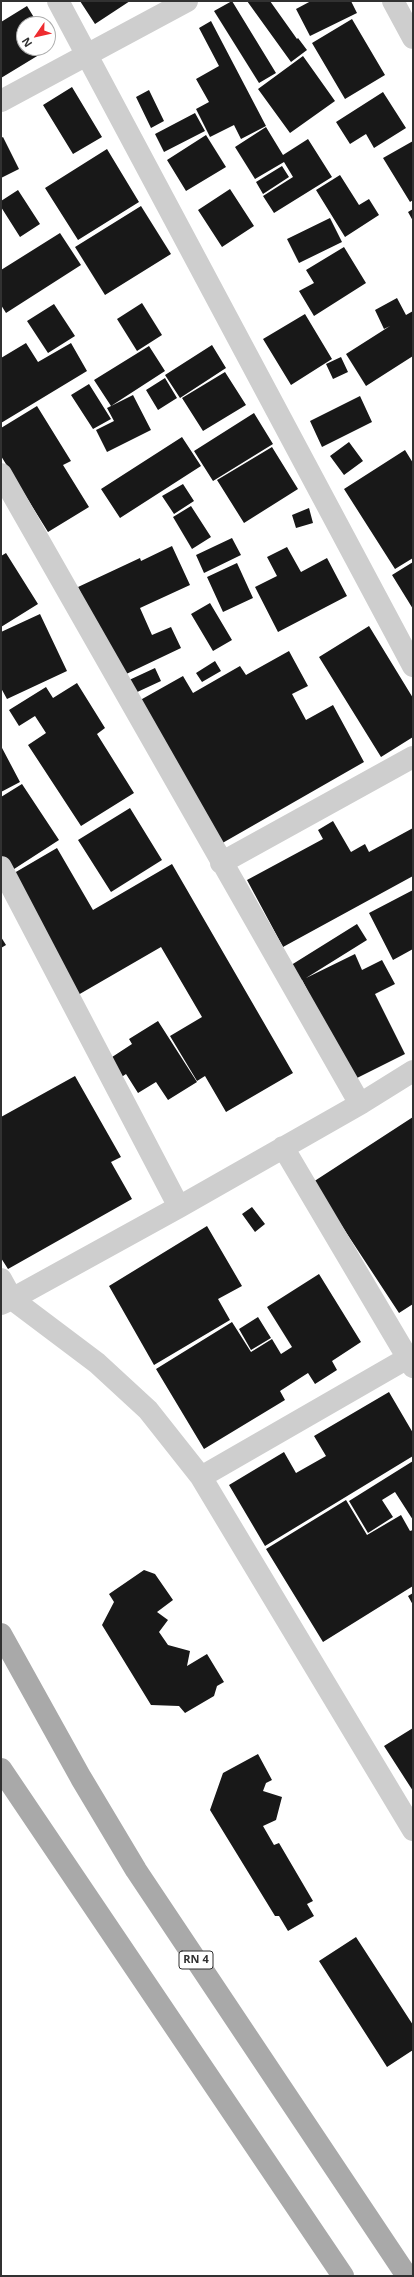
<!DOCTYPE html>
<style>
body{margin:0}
#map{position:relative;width:414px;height:2277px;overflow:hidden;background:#fff;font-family:"Open Sans",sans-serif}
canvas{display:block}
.frame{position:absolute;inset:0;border:2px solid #313131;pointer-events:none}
.north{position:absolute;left:16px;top:16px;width:40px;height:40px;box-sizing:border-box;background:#fff;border:1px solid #adadad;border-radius:50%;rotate:236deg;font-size:11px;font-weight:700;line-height:16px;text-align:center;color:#313131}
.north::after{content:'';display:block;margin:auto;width:14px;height:18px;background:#ee2c30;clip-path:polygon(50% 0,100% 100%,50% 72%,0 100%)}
</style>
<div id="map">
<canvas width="414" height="2277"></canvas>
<div class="frame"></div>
<div class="north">N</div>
</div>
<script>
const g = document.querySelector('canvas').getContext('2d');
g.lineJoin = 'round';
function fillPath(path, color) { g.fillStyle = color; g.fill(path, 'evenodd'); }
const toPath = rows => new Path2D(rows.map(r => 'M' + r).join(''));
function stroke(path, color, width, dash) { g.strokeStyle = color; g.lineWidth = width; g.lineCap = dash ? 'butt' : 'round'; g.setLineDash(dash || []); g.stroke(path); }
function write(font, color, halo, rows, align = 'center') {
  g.font = font + ' "Open Sans",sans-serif'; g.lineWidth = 4; g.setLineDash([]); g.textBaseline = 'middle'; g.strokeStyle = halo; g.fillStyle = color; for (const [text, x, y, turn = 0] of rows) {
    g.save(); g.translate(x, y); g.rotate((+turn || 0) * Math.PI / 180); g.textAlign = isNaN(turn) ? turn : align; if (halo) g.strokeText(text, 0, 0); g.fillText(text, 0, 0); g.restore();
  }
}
fillPath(toPath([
 [80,1,130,1,95,24],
 [232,1,276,73,259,83,214,11],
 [247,1,270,1,297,39,298,38,307,50,291,62],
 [311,1,351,1,357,13,310,36,296,9],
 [27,6,38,24,24,24,24,48,48,48,48,40,52,47,1,78,1,22],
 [352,19,385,75,345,99,312,43],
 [211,21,266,126,241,139,234,125,210,137,196,109,209,102,196,79,219,66,199,28],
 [303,56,335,101,290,133,258,89],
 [72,87,102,137,73,154,43,105],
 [149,90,164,121,151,128,136,97],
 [383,92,406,128,374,148,366,134,350,144,336,122],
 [195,113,205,131,164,152,155,134],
 [266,127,283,155,308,139,332,177,274,213,263,196,293,177,284,162,255,179,235,147],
 [206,135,226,167,186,191,167,160],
 [3,137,19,169,1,178,1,138],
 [413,141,413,200,410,202,383,158],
 [107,149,139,202,78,240,45,188],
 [282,166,289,177,263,194,256,182],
 [340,175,359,205,369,199,379,215,345,237,316,190],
 [230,189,254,226,222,247,198,210],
 [18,190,40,224,20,237,1,207,1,201],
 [141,206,171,254,105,295,75,247],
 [413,209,413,221,408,212],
 [330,218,342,242,299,263,287,239],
 [60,233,81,265,6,313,1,305,1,270],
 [344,247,366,283,314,316,299,291,314,283,306,270],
 [397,298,406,315,413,311,413,356,366,386,346,354,390,326,384,329,375,310],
 [142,303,162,335,137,351,117,319],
 [54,304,75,336,48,353,27,321],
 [305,314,332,359,291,385,263,339],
 [26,343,38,362,71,343,87,371,1,423,1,358],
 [212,345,226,368,180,398,165,375],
 [149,346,165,371,111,406,94,380],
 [341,357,348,372,333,379,326,364],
 [225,372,246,405,203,431,182,398],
 [165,378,177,398,158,410,146,390],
 [89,384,111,419,93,429,71,395],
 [133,395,151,430,107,452,96,430,114,421,107,408],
 [360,396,372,422,322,447,310,421],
 [37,406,71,461,63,465,89,507,48,532,1,456,1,428],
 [254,413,273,444,213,481,194,451],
 [182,437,201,466,120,518,101,489],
 [349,442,363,461,344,475,330,456],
 [272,447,298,489,244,523,217,480],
 [405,450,413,463,413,558,395,569,344,489],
 [183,484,194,501,174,514,162,496],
 [191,506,211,537,192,549,173,517],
 [309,508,313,523,296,528,292,515],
 [232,538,241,555,204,573,196,555],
 [172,546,190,585,140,608,152,635,171,627,181,648,120,677,78,587,140,558,141,561],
 [287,547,301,572,327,558,347,596,278,632,255,587,277,576,267,557],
 [6,553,38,604,1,627,1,556],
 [413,562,413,609,392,575],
 [237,563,253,598,223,612,207,577],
 [210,603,232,640,213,651,191,614],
 [40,614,67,671,7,699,1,688,1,632],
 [369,626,413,698,413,737,381,757,319,657],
 [289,651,308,686,292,694,306,720,333,705,364,762,219,845,135,703,183,676,193,693,240,666,246,675],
 [215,661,221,671,202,682,196,673],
 [155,668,161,681,133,694,127,681],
 [77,683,105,728,97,734,134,793,81,826,28,745,46,733,35,716,19,726,9,710,46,687,53,698],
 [1,746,20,782,1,792],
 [22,784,59,840,11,871,1,856,1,797],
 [130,808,162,860,111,892,78,840],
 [333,821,351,852,365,844,369,852,413,828,413,876,283,947,247,880,323,839,318,830],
 [57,848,93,910,172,864,293,1073,226,1112,205,1076,197,1081,170,1036,202,1017,161,947,78,995,9,876],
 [413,890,413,949,393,960,369,913],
 [357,924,367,940,306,978,355,954,362,970,382,960,395,984,375,994,405,1054,353,1080,302,980,298,983,288,967],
 [1,937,6,945,1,948],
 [158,1021,197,1082,168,1100,156,1082,138,1093,126,1074,117,1080,106,1061,132,1044,129,1039],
 [75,1076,121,1157,111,1162,132,1199,8,1269,1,1258,1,1117],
 [413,1117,413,1304,399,1313,313,1182],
 [252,1207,265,1224,255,1232,242,1214],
 [207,1226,242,1286,218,1299,230,1320,154,1365,109,1286],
 [319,1274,361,1342,332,1361,337,1370,315,1384,308,1373,280,1391,285,1400,204,1449,156,1369,232,1322,251,1352,272,1339,281,1354,292,1347,267,1307],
 [258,1317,271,1338,251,1350,239,1329],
 [389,1392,413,1433,413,1456,265,1546,229,1485,284,1452,296,1473,326,1456,314,1436],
 [413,1461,413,1520,395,1492,382,1500,393,1517,368,1533,349,1501],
 [346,1500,367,1535,401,1515,410,1531,413,1530,413,1586,323,1642,266,1549],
 [144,1570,155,1574,173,1600,157,1612,168,1620,159,1632,168,1645,190,1651,187,1666,207,1654,224,1682,217,1686,214,1696,185,1713,179,1706,151,1705,102,1625,114,1602,109,1594],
 [413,1593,413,1605,408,1596],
 [413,1728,413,1791,384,1746],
 [258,1754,272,1780,266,1783,263,1791,282,1797,276,1820,263,1826,274,1845,279,1843,313,1901,307,1904,314,1916,288,1931,279,1916,275,1916,210,1810,223,1773],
 [356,1937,413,2025,413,2050,387,2067,319,1961]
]), '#181818');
stroke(toPath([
 [58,1,413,666],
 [393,1,413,38],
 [1,101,187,1],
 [1,474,360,1104],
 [221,863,413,757],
 [1,867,179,1207],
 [283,1147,413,1367],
 [1,1279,12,1299,179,1207,360,1104,413,1071],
 [1,1304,12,1299,97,1363,148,1410,201,1477,413,1830],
 [201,1477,413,1355]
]), '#cecece', 22);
stroke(toPath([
 [1,1634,81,1778,136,1870,407,2276],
 [1,1769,343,2276]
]), '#a9a9a9', 22);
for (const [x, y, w] of [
 [196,1960,34]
]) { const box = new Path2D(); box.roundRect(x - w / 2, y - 9, w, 18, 3); g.fillStyle = '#fff'; g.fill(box); stroke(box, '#313131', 1); }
write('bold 11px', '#313131', null, [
 ["RN 4",196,1960]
]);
</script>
